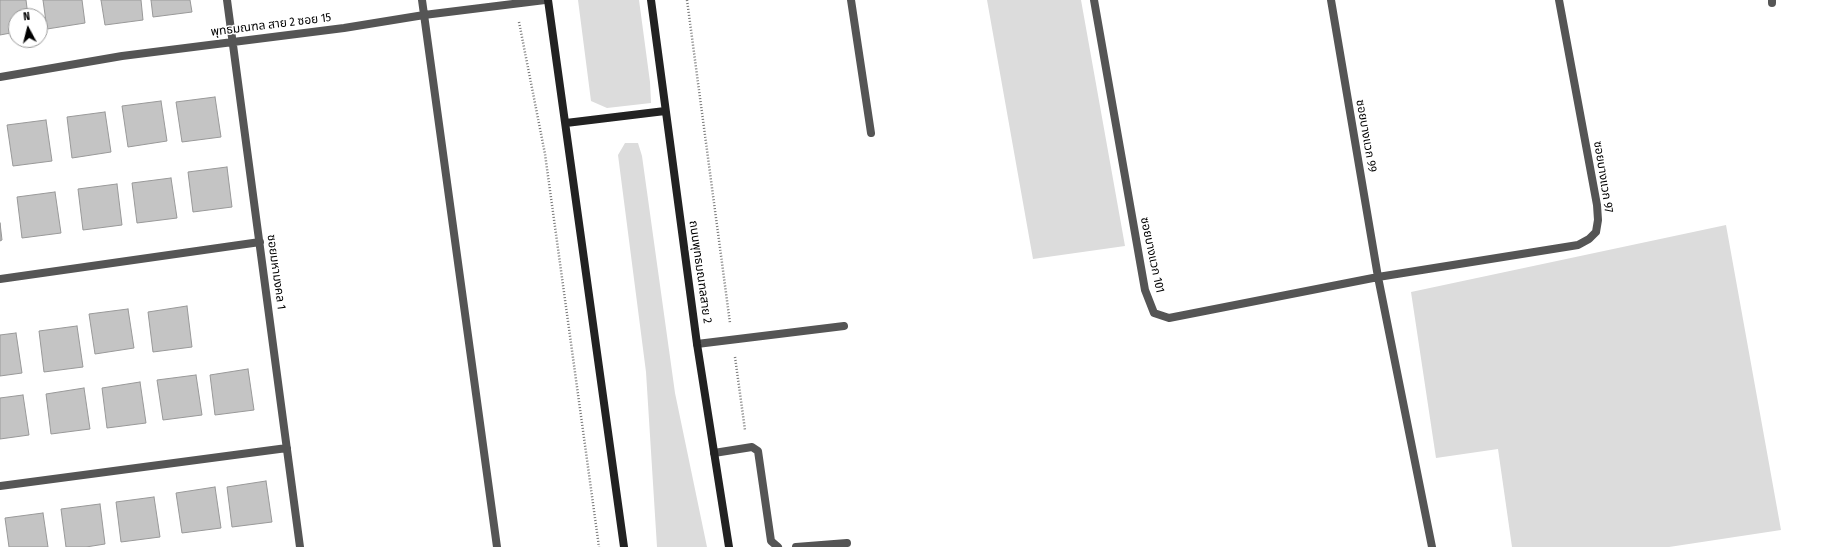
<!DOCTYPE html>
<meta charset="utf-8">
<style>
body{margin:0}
#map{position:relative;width:1831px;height:547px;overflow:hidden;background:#fff;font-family:"Fira Sans Condensed",sans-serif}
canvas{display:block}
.north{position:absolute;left:8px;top:8px;width:40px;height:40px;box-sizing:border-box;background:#fff;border:1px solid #999;border-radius:50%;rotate:353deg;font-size:11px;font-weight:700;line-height:16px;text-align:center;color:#000}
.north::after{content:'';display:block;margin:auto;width:14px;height:18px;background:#000;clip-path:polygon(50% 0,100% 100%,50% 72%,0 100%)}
</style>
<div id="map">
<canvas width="1831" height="547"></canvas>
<div class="north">N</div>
</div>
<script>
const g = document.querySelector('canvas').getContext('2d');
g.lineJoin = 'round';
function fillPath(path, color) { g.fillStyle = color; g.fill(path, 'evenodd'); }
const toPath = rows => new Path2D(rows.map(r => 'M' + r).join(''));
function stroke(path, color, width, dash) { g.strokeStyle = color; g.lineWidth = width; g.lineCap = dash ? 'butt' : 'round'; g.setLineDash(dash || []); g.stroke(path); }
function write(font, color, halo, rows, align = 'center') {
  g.font = font + ' "Fira Sans Condensed","Noto Sans Thai",sans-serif'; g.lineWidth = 3; g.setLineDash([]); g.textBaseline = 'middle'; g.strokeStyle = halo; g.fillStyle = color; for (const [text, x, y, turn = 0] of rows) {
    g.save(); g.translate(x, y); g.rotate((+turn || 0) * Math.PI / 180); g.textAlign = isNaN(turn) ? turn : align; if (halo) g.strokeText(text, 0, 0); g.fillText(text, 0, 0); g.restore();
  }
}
fillPath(toPath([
 [578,0,639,0,650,82,651,103,607,108,591,101],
 [987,0,1081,0,1125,246,1033,259],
 [625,143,638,143,642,156,675,393,707,547,657,547,646,372,618,155],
 [1726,225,1781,530,1669,547,1512,547,1498,449,1436,458,1411,292]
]), '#dcdcdc');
const building = toPath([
 [0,0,26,0,28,16,16,16,16,32,0,35,0,0],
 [43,0,82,0,85,23,47,29,43,0],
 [101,0,141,0,143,20,105,25,101,0],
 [151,0,190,0,192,12,153,17,151,0],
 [215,97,221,137,182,142,176,102,215,97],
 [161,101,167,141,128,147,122,106,161,101],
 [105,112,111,152,72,158,67,117,105,112],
 [46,120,52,161,13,166,7,125,46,120],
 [227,167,232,207,193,212,188,172,227,167],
 [171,178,177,218,137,223,132,183,171,178],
 [117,184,122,225,83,230,78,189,117,184],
 [55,192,61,233,22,238,17,197,55,192],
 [0,223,2,240,0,241,0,223],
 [187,306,192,347,153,352,148,312,187,306],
 [128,309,134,348,95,354,89,314,128,309],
 [77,326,83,367,44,372,39,331,77,326],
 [16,333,22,373,0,376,0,335,16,333],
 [248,369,254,410,215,415,210,375,248,369],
 [196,375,202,415,163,420,157,380,196,375],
 [140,382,146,423,107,428,102,388,140,382],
 [84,388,90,429,51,434,46,394,84,388],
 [23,395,29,435,0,439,0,398,23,395],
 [266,481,272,522,232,527,227,487,266,481],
 [215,487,221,528,182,533,176,493,215,487],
 [154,497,160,537,121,542,116,502,154,497],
 [100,504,105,544,86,547,66,547,61,509,100,504],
 [43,513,48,547,9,547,5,518,43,513]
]);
fillPath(building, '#c4c4c4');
stroke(building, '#999', 1);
stroke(toPath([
 [687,0,730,323],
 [519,22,545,154,599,547],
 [735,357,745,430]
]), '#777', 2.5, [1, 2]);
stroke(toPath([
 [697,344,844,326],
 [714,453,752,447,758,451,771,541,778,547],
 [796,547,847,543]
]), '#555', 8);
stroke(toPath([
 [227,0,300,547],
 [422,0,497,547],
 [851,0,871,133],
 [1094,0,1145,290,1154,313,1169,318,1378,277,1578,245,1589,239,1596,232,1598,220,1597,205,1559,0],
 [1331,0,1378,277,1432,547],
 [1772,0,1772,3],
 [0,77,122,56,344,28,424,15,545,0],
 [0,279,260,242],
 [0,486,287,448]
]), '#555', 8);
stroke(toPath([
 [548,0,624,547],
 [651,0,697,344,729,547],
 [566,123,665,111]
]), '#222', 8);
write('12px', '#000', '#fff', [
 ["พุทธมณฑล สาย 2 ซอย 15",271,25,-7],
 ["ซอยบางแวก 99",1366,136,80],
 ["ซอยบางแวก 97",1603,177,81],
 ["ซอยบางแวก 101",1152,255,78],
 ["ซอยมหามงคล 1",276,272,82],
 ["ถนนพุทธมณฑลสาย 2",700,272,82]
]);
</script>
